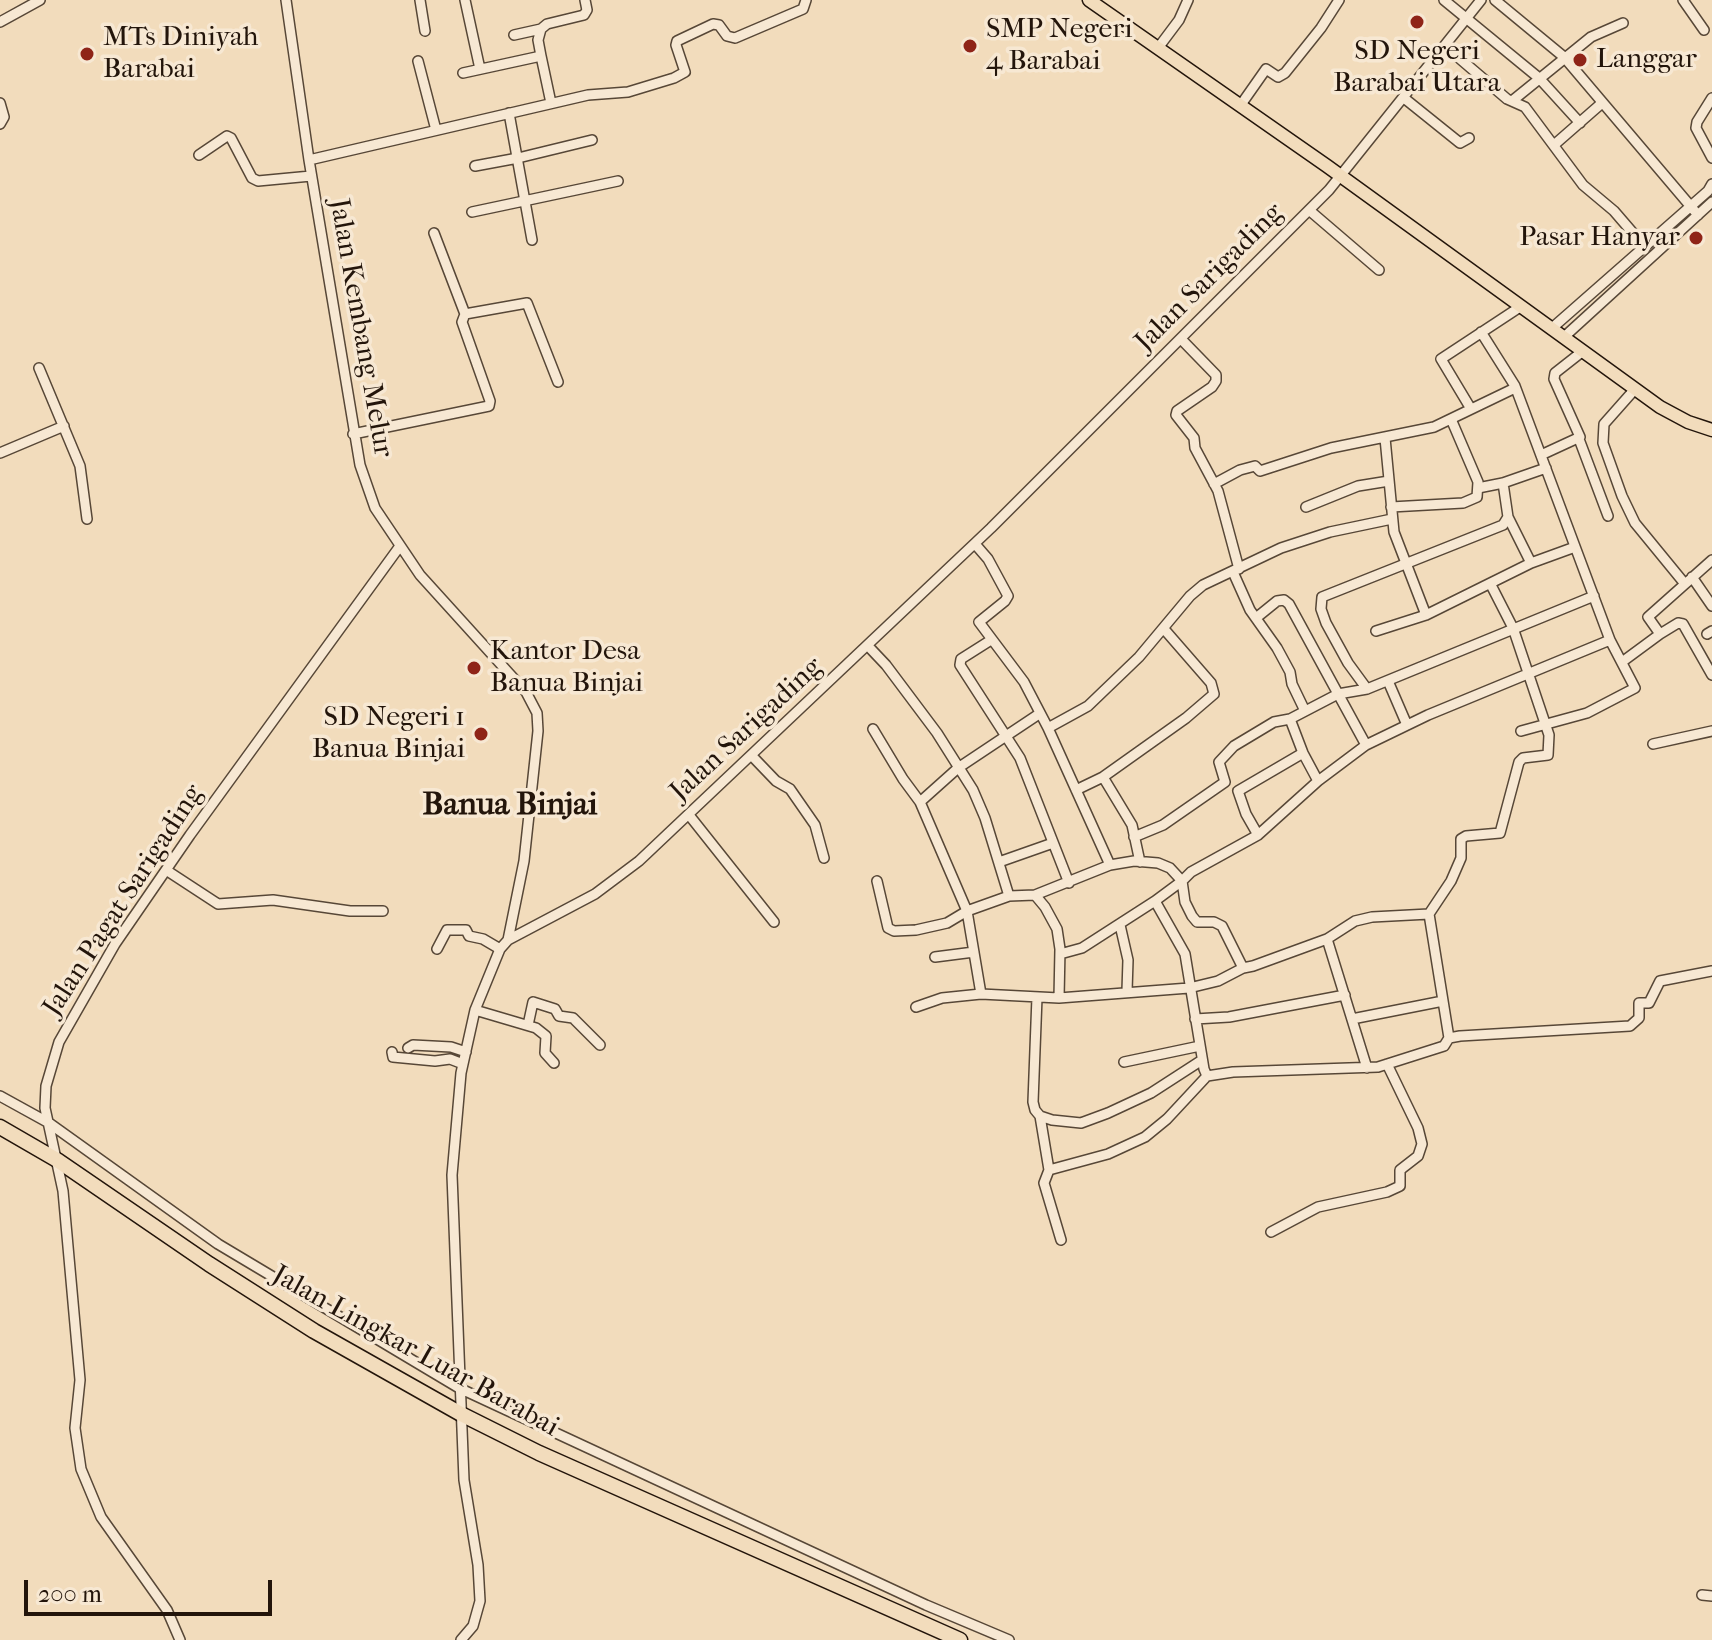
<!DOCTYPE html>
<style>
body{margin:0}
#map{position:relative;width:1712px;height:1640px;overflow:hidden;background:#f2dcbc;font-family:"IM FELL French Canon",serif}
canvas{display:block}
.scale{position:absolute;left:24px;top:1580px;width:248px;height:36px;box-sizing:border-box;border:4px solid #23150b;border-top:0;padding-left:10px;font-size:24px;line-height:28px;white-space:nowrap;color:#23150b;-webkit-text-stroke:6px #f7e8d3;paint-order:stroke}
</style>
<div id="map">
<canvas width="1712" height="1640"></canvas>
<div class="scale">200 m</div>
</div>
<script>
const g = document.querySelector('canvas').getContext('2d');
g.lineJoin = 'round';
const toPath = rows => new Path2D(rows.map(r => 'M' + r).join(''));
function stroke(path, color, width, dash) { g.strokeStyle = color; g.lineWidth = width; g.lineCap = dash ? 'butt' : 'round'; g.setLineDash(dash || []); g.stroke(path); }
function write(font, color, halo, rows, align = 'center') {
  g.font = font + ' "IM FELL French Canon",serif'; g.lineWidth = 7; g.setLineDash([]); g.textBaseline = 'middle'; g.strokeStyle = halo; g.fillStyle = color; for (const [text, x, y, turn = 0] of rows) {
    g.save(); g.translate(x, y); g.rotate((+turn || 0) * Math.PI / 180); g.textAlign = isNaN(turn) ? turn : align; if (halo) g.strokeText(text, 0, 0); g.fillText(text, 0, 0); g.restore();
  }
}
const minor = toPath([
 [286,0,309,160,360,465,375,508,420,575,526,692,537,713,538,731,524,861,508,940],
 [420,0,425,31],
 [465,0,480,69],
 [1444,0,1539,78,1580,123],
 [1495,0,1564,57,1698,215],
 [1683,0,1704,30],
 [0,22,40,0],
 [514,35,541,29],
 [1445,46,1507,99,1525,107,1583,185,1614,211,1645,247],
 [1158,48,1179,20,1188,0],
 [541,56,538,40,541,29,547,24,584,15,587,10,585,0],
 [418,61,436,130],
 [463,73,541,56,551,103],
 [1404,98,1460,143,1469,138],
 [1712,98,1697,122,1696,128,1712,158],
 [1512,101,1591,37,1623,23],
 [0,103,4,117,0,124],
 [1240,106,1266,69,1278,77,1285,73,1321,28,1339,0],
 [509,113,532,240],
 [1554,145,1602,103],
 [199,155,227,136,231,138,252,178,258,181,311,176],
 [309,160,588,95,628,92,674,78,685,72,676,45,677,41,713,24,719,25,727,36,735,38,803,9,806,0],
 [475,166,518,158,592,140],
 [1309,210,1379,270],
 [472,212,618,181],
 [434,233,465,314],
 [1551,329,1708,191,1712,184],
 [1481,332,1515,386,1610,640,1635,688,1587,713,1521,731],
 [1564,337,1712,202],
 [1181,339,1216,375,1216,381,1212,387,1177,411,1176,415,1194,438,1195,448,1218,491,1239,569],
 [39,368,80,466,87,519],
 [1635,389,1604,424,1603,443,1622,496,1635,523,1685,584],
 [1471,409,1441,359,1520,307],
 [353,434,489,406,490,401,462,322,465,314,527,303,558,382],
 [1385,438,1394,532,1426,615],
 [1579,439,1608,516],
 [0,453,64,426],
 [1541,455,1580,437,1554,379,1555,373,1583,351],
 [1214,484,1240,470,1255,466,1260,471,1331,448,1434,427,1515,388],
 [1478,488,1503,483,1546,468],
 [1306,507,1358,486,1389,481],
 [1391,507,1463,503,1477,497,1478,482,1451,419],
 [1508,517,1531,563],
 [975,544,988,559,1008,596,1005,601,979,622,1024,682,1048,728,1088,706,1139,657,1190,596,1203,585,1281,548,1330,532,1392,519],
 [1712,560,1648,617,1660,634,1678,623,1683,624,1712,675],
 [1233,572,1250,610,1277,648,1290,672,1292,684,1305,711],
 [1692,577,1712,606],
 [1256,618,1277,601,1284,600,1289,604,1366,745],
 [1376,631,1426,615,1531,563,1575,547],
 [1707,634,1712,631],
 [991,640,961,659,960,665,1020,758,1069,883],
 [868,646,886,665,937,733,973,790,985,818,1009,896],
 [1622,662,1660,634],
 [1388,681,1407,725],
 [1367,689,1348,663,1326,623,1321,609,1322,597,1503,525,1508,517,1503,483],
 [1048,728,1110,865],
 [873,729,903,779,920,802,967,911,981,994,1059,998,1189,988,1218,981,1243,968,1253,966,1327,939,1355,921,1372,917,1429,914,1451,881,1461,858,1461,839,1466,836,1500,833,1519,762,1523,758,1548,755,1549,735,1513,628,1491,585],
 [1653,744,1712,731],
 [752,756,776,781,790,789,815,825,824,858],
 [1103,777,1186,718,1214,694,1211,683,1164,629],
 [1318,781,1303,753,1290,719,1338,694,1367,689,1594,596],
 [1076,790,1103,777,1132,825,1140,862],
 [920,802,958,768,1039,714],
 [689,815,774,922],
 [1258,835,1246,814,1238,791,1303,753],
 [1134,837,1163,825,1225,782,1219,762,1234,746,1274,722,1290,719],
 [999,862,1053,843],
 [166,870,218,904,273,900,350,911,383,911],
 [877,881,888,928,894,931,916,930,947,923,967,911,1009,896,1035,895,1110,865,1134,861,1158,863,1170,868,1182,881,1191,872,1258,835,1318,781,1366,745,1428,715,1610,640],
 [1182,881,1155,901,1185,954,1204,1069,1207,1076,1233,1072,1378,1067,1444,1046,1449,1038,1460,1036,1630,1026,1639,1018,1639,1003,1649,1003,1660,981,1712,971],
 [1182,881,1185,902,1192,916,1197,922,1214,922,1222,926,1243,968],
 [1035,895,1045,907,1057,929,1060,949,1059,998],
 [1429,914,1449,1038],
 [1120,925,1128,960,1127,991],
 [1327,939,1367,1068],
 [437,949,447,930,466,930,469,936,483,939,500,949],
 [1060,954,1082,948,1155,901],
 [935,957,974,952],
 [1037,997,1033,1102,1035,1110,1040,1116,1052,1120,1081,1123,1108,1113,1151,1093,1202,1060],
 [916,1007,942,998,981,994],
 [475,1010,536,1028,546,1036,545,1053,554,1063],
 [1195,1019,1229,1017,1345,995],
 [1352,1019,1443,1001],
 [528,1025,533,1002,555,1009,559,1016,573,1018,600,1045],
 [408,1048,413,1045,451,1047,466,1052],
 [392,1052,393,1057,435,1061,450,1059,463,1064],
 [1124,1062,1200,1046],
 [0,1096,49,1123,218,1244,459,1388,926,1605,1009,1640],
 [1040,1116,1049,1170,1044,1183,1061,1240],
 [1049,1170,1108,1154,1145,1137,1167,1119,1207,1076],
 [1271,1232,1318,1207,1387,1192,1400,1186,1400,1170,1418,1156,1422,1144,1418,1128,1387,1064],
 [1702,1595,1712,1596],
 [180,1640,167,1610,101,1517,81,1469,75,1428,80,1380,63,1191,45,1108,46,1086,59,1042,115,944,190,835,400,546],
 [461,1640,473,1626,480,1601,478,1565,464,1480,452,1175,461,1073,475,1010,500,949,508,940,595,894,639,861,991,528,1329,190,1481,0]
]);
const major = toPath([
 [1089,0,1327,166,1660,407,1688,422,1712,430]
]);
const highway = toPath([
 [0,1127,57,1160,209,1264,314,1331,461,1414,539,1453,960,1640]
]);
stroke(minor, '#574737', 12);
stroke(major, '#23150b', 15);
stroke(highway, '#23150b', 17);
stroke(minor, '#f7e8d3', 9);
stroke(major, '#f2dcbc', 12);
stroke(highway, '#f2dcbc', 14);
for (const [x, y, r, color] of [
 [1417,22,8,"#8f2418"],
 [970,46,8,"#8f2418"],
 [87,54,8,"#8f2418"],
 [1580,60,8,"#8f2418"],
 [1696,238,8,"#8f2418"],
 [474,668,8,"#8f2418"],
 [481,734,8,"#8f2418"]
]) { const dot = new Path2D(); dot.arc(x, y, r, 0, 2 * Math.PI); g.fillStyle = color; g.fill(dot); stroke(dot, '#f7e8d3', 3); }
write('28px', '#23150b', '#f7e8d3', [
 ["SMP Negeri",986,30],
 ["4 Barabai",986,62],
 ["MTs Diniyah",103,38],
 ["Barabai",103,70],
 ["SD Negeri",1417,52,"center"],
 ["Barabai Utara",1417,84,"center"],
 ["Langgar",1596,60],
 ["Pasar Hanyar",1680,238,"right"],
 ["Kantor Desa",490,652],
 ["Banua Binjai",490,684],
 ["SD Negeri 1",465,718,"right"],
 ["Banua Binjai",465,750,"right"]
], 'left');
write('28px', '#23150b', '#f7e8d3', [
 ["Jalan Sarigading",1210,278,-45],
 ["Jalan Kembang Melur",360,328,80],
 ["Jalan Sarigading",747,730,-43],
 ["Jalan Pagat Sarigading",124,901,-57],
 ["Jalan Lingkar Luar Barabai",415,1352,29]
]);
write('bold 32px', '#23150b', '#f7e8d3', [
 ["Banua Binjai",510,806]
]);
</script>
